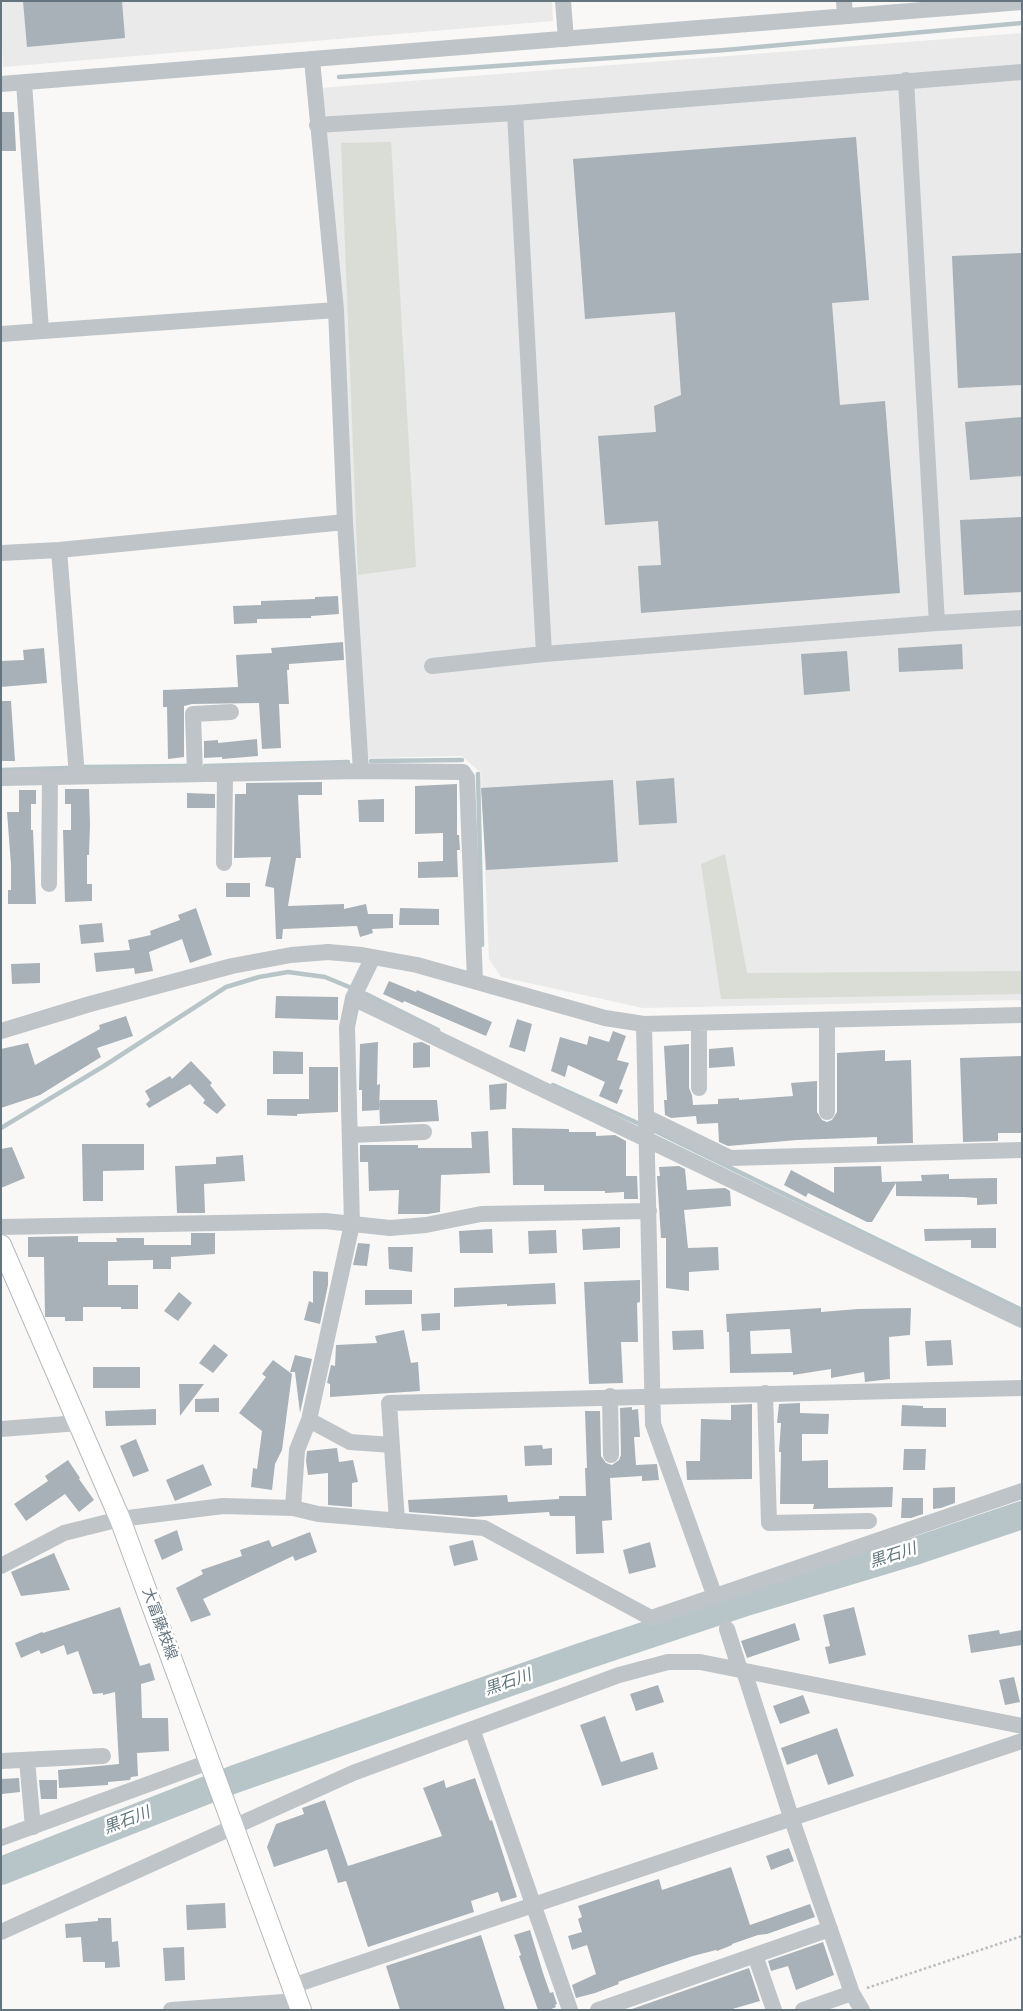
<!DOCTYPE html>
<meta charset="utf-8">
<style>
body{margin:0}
#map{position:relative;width:1023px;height:2011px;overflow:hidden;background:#f9f8f6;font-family:"DejaVu Sans",sans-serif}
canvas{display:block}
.frame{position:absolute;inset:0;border:2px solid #647580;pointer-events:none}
</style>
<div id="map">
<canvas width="1023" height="2011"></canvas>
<div class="frame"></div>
</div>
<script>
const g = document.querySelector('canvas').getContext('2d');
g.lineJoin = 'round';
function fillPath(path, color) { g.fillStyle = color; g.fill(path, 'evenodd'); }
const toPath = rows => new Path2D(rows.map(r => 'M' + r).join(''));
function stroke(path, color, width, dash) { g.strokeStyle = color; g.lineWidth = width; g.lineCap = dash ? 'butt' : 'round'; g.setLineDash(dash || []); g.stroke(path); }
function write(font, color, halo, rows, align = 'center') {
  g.font = font + ' "DejaVu Sans","Noto Sans JP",sans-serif'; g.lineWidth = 5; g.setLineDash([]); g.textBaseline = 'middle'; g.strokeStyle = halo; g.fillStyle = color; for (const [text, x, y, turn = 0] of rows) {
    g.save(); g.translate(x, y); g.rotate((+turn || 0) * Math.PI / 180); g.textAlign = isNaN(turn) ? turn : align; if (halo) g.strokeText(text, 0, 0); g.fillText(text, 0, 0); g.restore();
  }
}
fillPath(toPath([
 [1,1,552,1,553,21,3,67],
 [1022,33,1022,1000,643,1008,501,977,489,959,481,773,462,756,368,758,320,88]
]), '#e9eae9');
fillPath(toPath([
 [391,142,416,567,358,575,341,143],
 [725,854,747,973,1022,971,1022,994,721,999,701,864]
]), '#d9ddd5');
stroke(toPath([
 [339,77,725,50,1022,23],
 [371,761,462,760],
 [205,766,348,762],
 [84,767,187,766],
 [1,770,67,768],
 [478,774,482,945],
 [553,1085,642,1125],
 [1,1128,104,1066,226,987,259,977,288,972,325,977,366,994,438,1030],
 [651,1129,1022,1310]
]), '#b7c5c8', 4.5);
stroke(toPath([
 [1,1871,235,1779,578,1658,749,1601,918,1550,1022,1515]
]), '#b7c5c8', 28);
fillPath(toPath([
 [23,1,122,1,125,38,27,47],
 [1,112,14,112,16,151,1,151],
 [856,137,869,300,832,303,840,405,885,401,900,593,641,613,638,566,661,565,658,521,605,525,598,436,656,432,654,406,681,395,675,312,585,319,573,159],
 [1022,253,1022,385,958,388,952,256],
 [1022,417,1022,476,970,480,965,422],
 [1022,517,1022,592,964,595,960,520],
 [338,596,339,614,311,616,311,618,257,619,257,623,234,624,233,606,261,605,261,601,315,599,315,597],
 [343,642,344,660,289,664,289,670,287,670,289,704,279,704,281,748,262,749,259,703,192,704,184,706,184,757,168,759,167,707,163,707,163,690,238,687,236,655,272,653,271,648],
 [962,644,963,669,899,672,898,648],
 [44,648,47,683,1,687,1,661,24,660,23,650],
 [847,651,850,691,804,695,801,654],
 [1,701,11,701,15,761,1,761],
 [257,739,258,756,222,759,222,757,204,758,204,741,218,740,218,743],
 [674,778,677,823,639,825,636,781],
 [613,780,618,862,486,870,481,788],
 [322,782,322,795,298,795,301,858,296,858,288,906,344,904,344,909,366,904,368,914,393,914,393,928,372,929,373,933,360,937,357,926,283,929,282,939,276,939,274,888,265,886,271,857,234,858,235,794,246,794,246,783],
 [457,784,457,835,459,835,460,850,457,850,458,877,418,878,418,862,443,861,443,833,415,834,415,786],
 [65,789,89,789,90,825,89,855,87,855,87,884,92,884,92,901,65,902,63,830,71,830,71,804,65,804],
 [19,790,36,790,36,804,31,804,31,830,33,830,36,904,8,904,8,890,11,890,11,865,7,812,19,812],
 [187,793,215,794,215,808,187,808],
 [384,799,384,822,359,822,358,800],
 [226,883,250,883,250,897,226,897],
 [196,908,212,955,190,963,182,939,149,952,153,971,135,974,134,968,96,972,94,953,130,950,128,940,151,935,150,931,180,920,178,915],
 [400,908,439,909,439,925,399,925],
 [102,923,104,942,81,944,79,925],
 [40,963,40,983,12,984,11,964],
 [389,981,416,992,417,990,492,1022,486,1036,404,1001,403,1003,383,994],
 [276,996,338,997,338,1020,275,1018],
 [126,1016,133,1036,97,1048,101,1057,40,1095,1,1108,1,1049,28,1043,35,1065,100,1029,99,1025],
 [517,1019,532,1024,525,1052,509,1047],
 [613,1031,626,1036,617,1060,629,1063,619,1089,623,1090,617,1104,599,1096,605,1082,568,1065,565,1077,551,1071,560,1037,587,1045,589,1036,609,1042],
 [378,1042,377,1085,380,1084,379,1110,362,1111,362,1090,359,1090,360,1044],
 [422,1042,430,1046,430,1067,413,1068,413,1043],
 [689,1044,689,1088,692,1095,693,1105,718,1104,718,1099,739,1098,739,1100,793,1096,791,1083,817,1081,817,1112,822,1120,827,1122,832,1120,837,1112,837,1053,885,1050,885,1061,911,1060,913,1143,877,1144,877,1137,797,1140,728,1146,719,1142,718,1123,697,1124,696,1116,671,1118,665,1115,664,1100,667,1100,664,1046],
 [733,1047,735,1066,709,1068,709,1049],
 [273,1051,303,1052,303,1074,273,1074],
 [1022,1056,1022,1133,998,1133,998,1141,963,1142,960,1058],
 [191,1061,212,1083,210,1085,226,1105,217,1114,203,1103,205,1100,190,1084,149,1108,146,1104,150,1100,145,1091,170,1076,172,1079],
 [309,1067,338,1067,338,1112,297,1114,297,1116,267,1115,267,1099,309,1099],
 [507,1083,506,1109,490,1110,489,1085],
 [379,1100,437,1100,439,1121,380,1124],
 [512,1128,569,1129,569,1132,596,1132,596,1136,615,1135,626,1141,626,1176,637,1176,638,1199,624,1199,624,1192,605,1193,605,1191,544,1191,544,1185,513,1185],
 [488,1131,490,1173,441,1175,440,1212,428,1214,398,1214,399,1190,369,1191,368,1162,360,1162,360,1145,418,1145,418,1148,472,1148,471,1132],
 [82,1144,144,1144,144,1170,103,1171,103,1201,83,1201],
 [12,1147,25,1178,1,1188,1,1149],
 [243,1155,245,1181,204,1184,205,1213,177,1213,175,1166,216,1164,216,1157],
 [679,1166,685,1169,687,1190,725,1188,730,1191,731,1206,684,1210,688,1248,718,1247,719,1270,689,1272,689,1291,666,1288,666,1238,661,1238,657,1176,660,1176,659,1167],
 [881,1166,882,1182,922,1181,921,1175,949,1174,949,1179,997,1178,997,1204,977,1205,977,1198,964,1197,896,1196,896,1183,872,1222,867,1222,808,1193,806,1197,784,1185,791,1170,834,1193,834,1167],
 [620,1227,620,1248,583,1250,582,1229],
 [996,1228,996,1248,971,1248,971,1240,925,1241,924,1229],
 [492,1229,493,1253,460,1253,459,1231],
 [556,1230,557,1253,529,1254,528,1231],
 [191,1233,215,1233,215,1254,171,1257,171,1269,153,1269,153,1260,108,1261,108,1285,138,1285,138,1309,121,1309,121,1307,83,1307,83,1321,65,1321,65,1317,45,1317,44,1257,28,1257,28,1237,78,1236,78,1242,117,1242,116,1238,144,1238,144,1245,191,1245],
 [358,1243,370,1244,367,1266,353,1265],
 [388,1247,413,1247,412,1272,389,1269],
 [313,1271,328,1272,328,1285,320,1324,304,1320,309,1301,313,1303],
 [640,1280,640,1302,637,1303,638,1342,621,1342,623,1383,589,1384,584,1282],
 [555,1283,556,1304,507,1306,507,1304,454,1307,454,1288],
 [365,1290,412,1290,412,1304,365,1305],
 [179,1292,192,1303,178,1321,164,1311],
 [821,1308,821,1312,858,1309,911,1308,910,1335,889,1337,890,1379,865,1382,864,1372,831,1378,831,1369,793,1375,793,1372,730,1373,729,1332,727,1332,726,1314],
 [790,1329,792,1353,751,1354,750,1331],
 [440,1313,440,1330,422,1331,421,1314],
 [404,1330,411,1363,418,1362,420,1391,330,1397,330,1384,327,1383,331,1365,335,1366,336,1345,377,1343,375,1336],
 [703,1330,704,1349,673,1350,672,1331],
 [951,1340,953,1365,927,1366,925,1341],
 [214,1344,228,1355,213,1373,199,1363],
 [295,1355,312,1359,300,1413,295,1372,290,1372],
 [273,1360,292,1374,282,1450,275,1464,272,1490,251,1487,253,1468,257,1469,262,1431,239,1413,266,1377,262,1374],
 [93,1367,140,1367,140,1388,93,1388],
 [179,1384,204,1384,180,1416],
 [219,1398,219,1412,195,1412,195,1399],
 [800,1403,800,1413,829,1414,828,1434,802,1434,802,1461,828,1460,828,1488,893,1487,892,1507,813,1509,814,1504,780,1504,781,1452,779,1452,781,1423,777,1423,779,1404],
 [752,1404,752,1479,687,1480,686,1461,700,1461,701,1419,731,1420,731,1405],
 [902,1405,923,1406,923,1408,946,1408,946,1427,901,1426],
 [632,1407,632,1410,638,1409,640,1437,634,1437,636,1465,657,1464,659,1480,642,1481,642,1476,610,1478,612,1520,602,1521,604,1553,576,1554,575,1516,550,1516,549,1512,473,1517,409,1512,408,1500,507,1495,508,1502,559,1499,559,1496,586,1496,585,1468,587,1468,585,1411,600,1411,601,1456,606,1463,612,1465,619,1460,621,1455,620,1408],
 [156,1409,156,1425,106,1426,105,1411],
 [136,1439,149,1471,133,1477,120,1446],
 [542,1445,543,1449,552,1448,552,1465,525,1466,524,1446],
 [337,1448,339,1462,353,1460,358,1482,352,1483,352,1507,328,1505,328,1473,308,1475,306,1461,307,1451],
 [904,1449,926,1449,925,1470,903,1470],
 [68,1460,80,1478,79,1479,94,1500,79,1512,65,1494,26,1521,14,1504,48,1481,45,1476],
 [203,1464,212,1485,175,1501,166,1480],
 [955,1487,955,1503,941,1508,933,1509,933,1488],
 [902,1498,923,1498,923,1514,911,1518,901,1518],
 [177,1530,183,1550,162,1560,154,1540],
 [310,1532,317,1552,295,1561,293,1556,203,1599,211,1615,191,1622,176,1588,203,1574,201,1570,242,1556,240,1550,269,1540,272,1547],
 [473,1540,478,1560,454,1566,449,1546],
 [650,1542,656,1567,629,1574,623,1550],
 [54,1553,70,1590,21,1596,11,1572],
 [120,1607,140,1666,150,1663,155,1680,141,1684,142,1718,168,1718,169,1751,137,1753,138,1776,131,1777,130,1780,108,1782,108,1785,59,1788,58,1770,119,1764,115,1692,103,1695,103,1693,93,1694,78,1651,67,1655,64,1645,41,1654,39,1650,21,1658,15,1643,42,1632,43,1633],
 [854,1607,866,1655,829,1664,825,1647,830,1646,823,1615],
 [795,1623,800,1640,747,1658,741,1641],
 [999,1630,1000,1634,1022,1630,1022,1645,971,1653,968,1635],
 [1014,1677,1020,1702,1005,1705,999,1680],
 [658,1685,664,1702,636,1711,630,1694],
 [803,1695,810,1713,780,1724,773,1706],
 [605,1716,621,1762,653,1752,658,1769,602,1786,580,1725],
 [837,1728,854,1776,828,1785,817,1754,787,1765,781,1748],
 [19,1778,20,1792,2,1794,1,1779],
 [475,1778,490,1821,492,1820,517,1897,501,1902,498,1892,471,1901,474,1912,368,1947,346,1881,338,1883,327,1849,274,1867,267,1847,276,1824,304,1814,302,1808,325,1800,348,1866,442,1836,423,1788,444,1780,446,1788],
 [39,1780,57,1780,57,1799,41,1799],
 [789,1848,794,1861,771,1870,766,1856],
 [731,1867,750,1925,810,1904,815,1917,767,1934,758,1935,732,1944,732,1945,717,1951,716,1950,693,1956,666,1965,618,1982,619,1984,595,1993,576,1998,572,1985,596,1974,587,1945,572,1950,568,1936,582,1932,578,1919,582,1917,578,1906,659,1879,662,1890],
 [225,1903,226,1928,187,1930,186,1905],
 [98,1918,111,1918,112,1942,118,1941,120,1967,105,1968,105,1962,83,1962,81,1937,66,1938,65,1924,98,1921],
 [530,1930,543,1973,550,1993,553,1992,557,2004,555,2005,556,2007,549,2010,538,2010,519,1956,521,1955,514,1935],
 [481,1935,505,2010,400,2010,386,1966],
 [823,1942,834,1975,796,1990,788,1966,771,1971,768,1961],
 [184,1947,185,1980,165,1981,163,1948],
 [749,1968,760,2001,729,2010,629,2010]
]), '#a8b1b7');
const major = toPath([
 [1,1245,120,1519,301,2010]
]);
stroke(major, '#b3b8bc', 22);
stroke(toPath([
 [867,1988,1022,1936]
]), '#babdc0', 2.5, [2.5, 2.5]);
stroke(toPath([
 [563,1,566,39],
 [844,1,845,16],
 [312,60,336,310,345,522,361,771],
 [906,80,937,623],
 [24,82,41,331],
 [1,84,1022,2],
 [515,113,544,654],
 [317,125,515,113,1022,72],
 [1,334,336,310],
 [59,550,77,776],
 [1,553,59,550,345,522],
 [432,666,544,654,937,623,1022,618],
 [195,774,193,714,231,712],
 [1,778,361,771,463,772,467,778,475,981],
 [224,863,225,774],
 [49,884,50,777],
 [353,998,1022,1320],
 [827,1020,827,1112],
 [699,1023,699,1088],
 [644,1024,653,1424,715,1597],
 [1,1031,90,1004,232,966,291,955,328,952,362,955,417,965,605,1018,644,1024,1022,1015],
 [646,1117,730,1158,1022,1150],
 [350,1135,424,1132],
 [1,1227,325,1221,390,1228,426,1225,481,1214,649,1211],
 [765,1393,769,1523,869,1521],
 [610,1396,611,1455],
 [309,1420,350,1442,392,1445],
 [1,1429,79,1423],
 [293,1508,297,1450,309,1420,352,1224,347,1027,353,998,373,957],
 [397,1521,389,1403,1022,1388],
 [1,1566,64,1533,120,1519,223,1506,293,1508,318,1514,484,1528,651,1618,1022,1491],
 [727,1629,740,1670],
 [744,1671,791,1817,852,1993,862,2010],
 [472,1729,570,2010],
 [27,1760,33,1827],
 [1,1761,103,1756],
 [1,1838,209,1762],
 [1,1932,353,1773,619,1675,668,1662,700,1662,1022,1726],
 [755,1955,774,2010],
 [292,1986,1022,1741],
 [171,2010,298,2001],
 [598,2010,830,1929],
 [803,2010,852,1993]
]), '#bfc4c8', 16);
stroke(major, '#fff', 20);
write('15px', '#647580', '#fff', [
 ["大富藤枝線",159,1624,70]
]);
write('italic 16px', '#5f747b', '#fff', [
 ["黒石川",893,1556,-18],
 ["黒石川",508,1683,-19],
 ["黒石川",127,1821,-21]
]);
</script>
